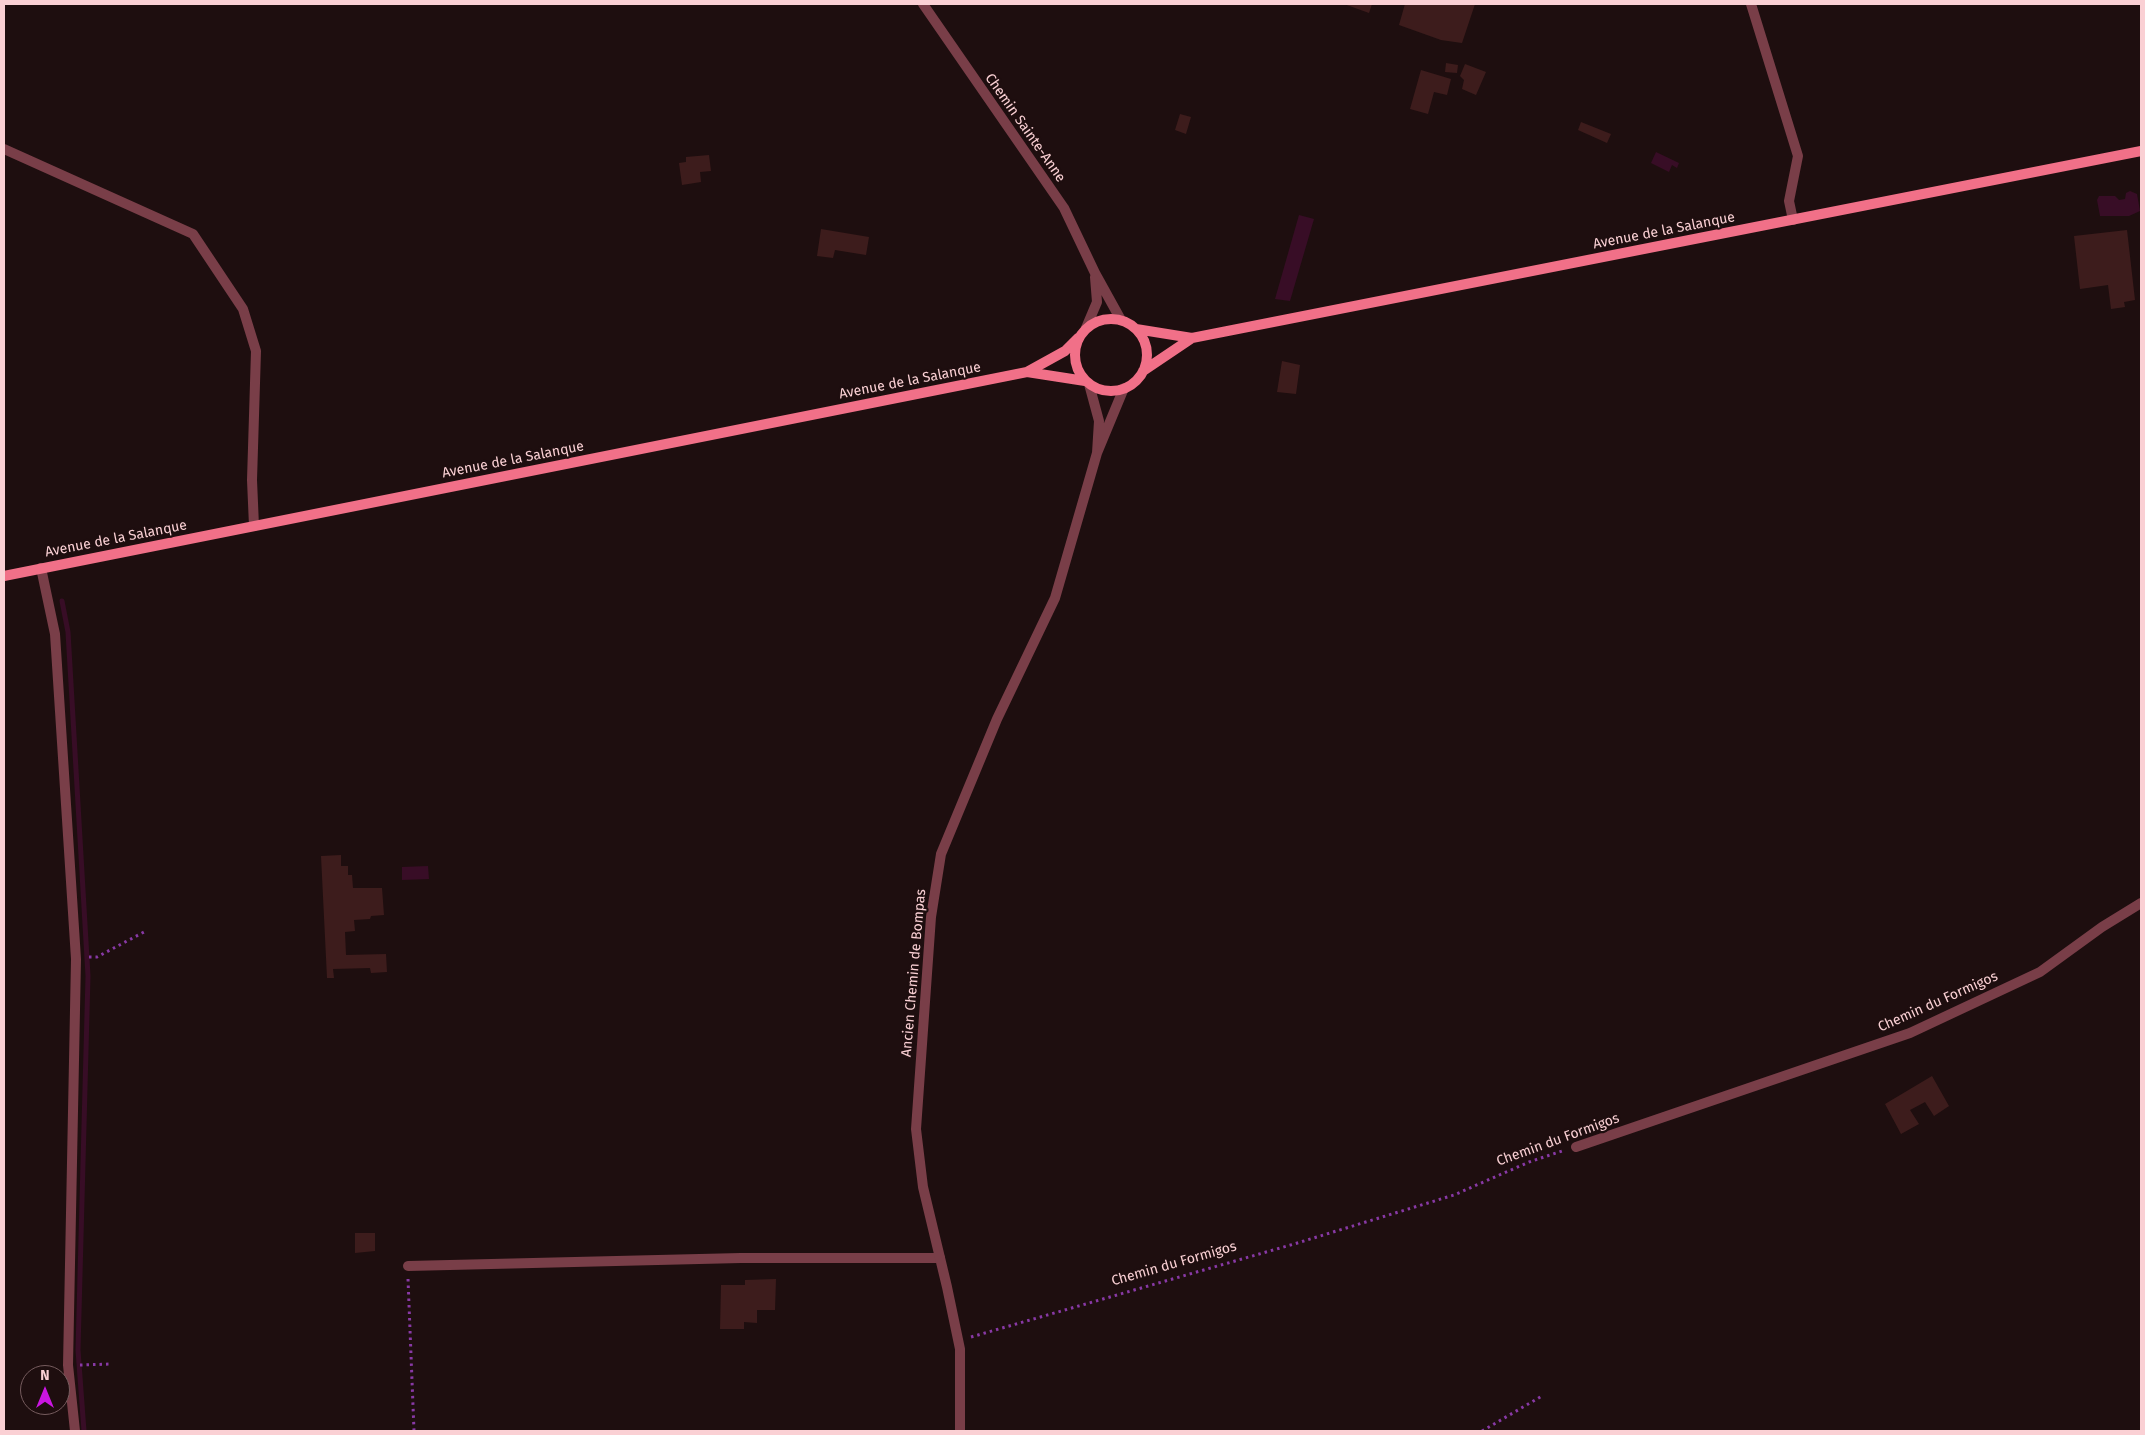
<!DOCTYPE html>
<style>
body{margin:0}
#map{position:relative;width:2145px;height:1435px;overflow:hidden;background:#1e0e0f;font-family:"Fira Sans",sans-serif}
canvas{display:block}
.frame{position:absolute;inset:0;border:5px solid #fad0d4;pointer-events:none}
.north{position:absolute;left:20px;top:1365px;width:50px;height:50px;box-sizing:border-box;background:#1e0e0f;border:1px solid #765c5e;border-radius:50%;rotate:0deg;font-size:14px;font-weight:700;line-height:20px;text-align:center;color:#fad0d4}
.north::after{content:'';display:block;margin:auto;width:18px;height:22px;background:#ca15e1;clip-path:polygon(50% 0,100% 100%,50% 72%,0 100%)}
</style>
<div id="map">
<canvas width="2145" height="1435"></canvas>
<div class="frame"></div>
<div class="north">N</div>
</div>
<script>
const g = document.querySelector('canvas').getContext('2d');
g.lineJoin = 'round';
function fillPath(path, color) { g.fillStyle = color; g.fill(path, 'evenodd'); }
const toPath = rows => new Path2D(rows.map(r => 'M' + r).join(''));
function stroke(path, color, width, dash) { g.strokeStyle = color; g.lineWidth = width; g.lineCap = dash ? 'butt' : 'round'; g.setLineDash(dash || []); g.stroke(path); }
function write(font, color, halo, rows, align = 'center') {
  g.font = font + ' "Fira Sans",sans-serif'; g.lineWidth = 4.5; g.setLineDash([]); g.textBaseline = 'middle'; g.strokeStyle = halo; g.fillStyle = color; for (const [text, x, y, turn = 0] of rows) {
    g.save(); g.translate(x, y); g.rotate((+turn || 0) * Math.PI / 180); g.textAlign = isNaN(turn) ? turn : align; if (halo) g.strokeText(text, 0, 0); g.fillText(text, 0, 0); g.restore();
  }
}
fillPath(toPath([
 [1656,152,1679,163,1677,168,1672,165,1669,172,1651,163],
 [2130,191,2137,194,2140,211,2129,216,2100,216,2097,200,2099,196,2115,196,2119,200,2125,199,2126,193],
 [1299,215,1314,219,1290,301,1275,299],
 [428,866,429,879,402,880,402,867]
]), '#380d26');
stroke(toPath([
 [62,601,68,632,88,976,78,1350,84,1431]
]), '#380d26', 5);
fillPath(toPath([
 [1344,4,1372,4,1369,13],
 [1405,4,1475,4,1462,43,1441,40,1399,25],
 [1446,63,1458,65,1457,73,1445,72],
 [1465,64,1486,72,1476,95,1462,89,1464,80,1460,76],
 [1421,70,1451,79,1447,95,1434,92,1428,114,1410,109],
 [1180,114,1191,117,1186,134,1175,130],
 [1581,122,1611,134,1607,143,1578,130],
 [709,155,711,171,700,172,701,182,682,185,679,163,686,162,686,157],
 [821,229,869,237,866,255,835,250,833,258,817,256],
 [2127,230,2135,300,2124,302,2125,307,2111,309,2108,285,2080,289,2074,236],
 [1282,361,1300,365,1296,394,1277,392],
 [341,855,341,866,348,866,348,875,352,875,353,888,382,888,384,915,371,916,370,919,354,920,355,931,345,932,346,955,386,954,387,972,371,973,370,968,333,969,334,978,327,978,321,856],
 [1932,1076,1949,1106,1934,1116,1925,1102,1910,1110,1919,1124,1901,1134,1885,1104],
 [355,1233,375,1233,375,1251,355,1253],
 [776,1279,775,1310,757,1310,757,1323,744,1322,744,1329,720,1329,721,1285,745,1285,745,1280]
]), '#3d1c1c');
stroke(toPath([
 [89,957,97,957,144,932],
 [408,1279,414,1431],
 [971,1337,1294,1244,1454,1195,1529,1162,1565,1150],
 [80,1365,112,1364],
 [1482,1431,1542,1396]
]), '#8839a5', 3, [2.5, 4]);
stroke(toPath([
 [408,1266,741,1258,940,1258]
]), '#793e48', 10);
stroke(toPath([
 [923,4,1064,208,1095,273,1121,320],
 [1751,4,1798,156,1789,201,1793,220],
 [4,149,193,234,243,309,256,351,252,480,254,526],
 [1086,328,1097,302,1095,277],
 [1089,384,1099,421,1097,453,1124,388],
 [41,568,55,634,76,959,68,1365,75,1431],
 [1576,1147,1910,1033,2040,972,2102,927,2141,903],
 [960,1431,960,1349,947,1287,923,1187,916,1129,931,917,941,854,997,719,1055,598,1097,453]
]), '#793e48', 10);
stroke(toPath([
 '1075 355a36 36 0 1 1 72 0a36 36 0 1 1-72 0Z',
 [1136,329,1192,338,2141,151],
 [1143,371,1192,338],
 [1027,372,1085,381],
 [4,576,1027,372,1065,351,1078,338]
]), '#f17088', 10);
write('14px', '#fad0d4', '#1e0e0f', [
 ["Chemin Sainte-Anne",1025,128,55],
 ["Avenue de la Salanque",1664,231,-11],
 ["Avenue de la Salanque",910,381,-11],
 ["Avenue de la Salanque",513,460,-11],
 ["Avenue de la Salanque",116,539,-11],
 ["Ancien Chemin de Bompas",914,973,-85],
 ["Chemin du Formigos",1938,1002,-24],
 ["Chemin du Formigos",1558,1140,-20],
 ["Chemin du Formigos",1174,1264,-16]
]);
</script>
